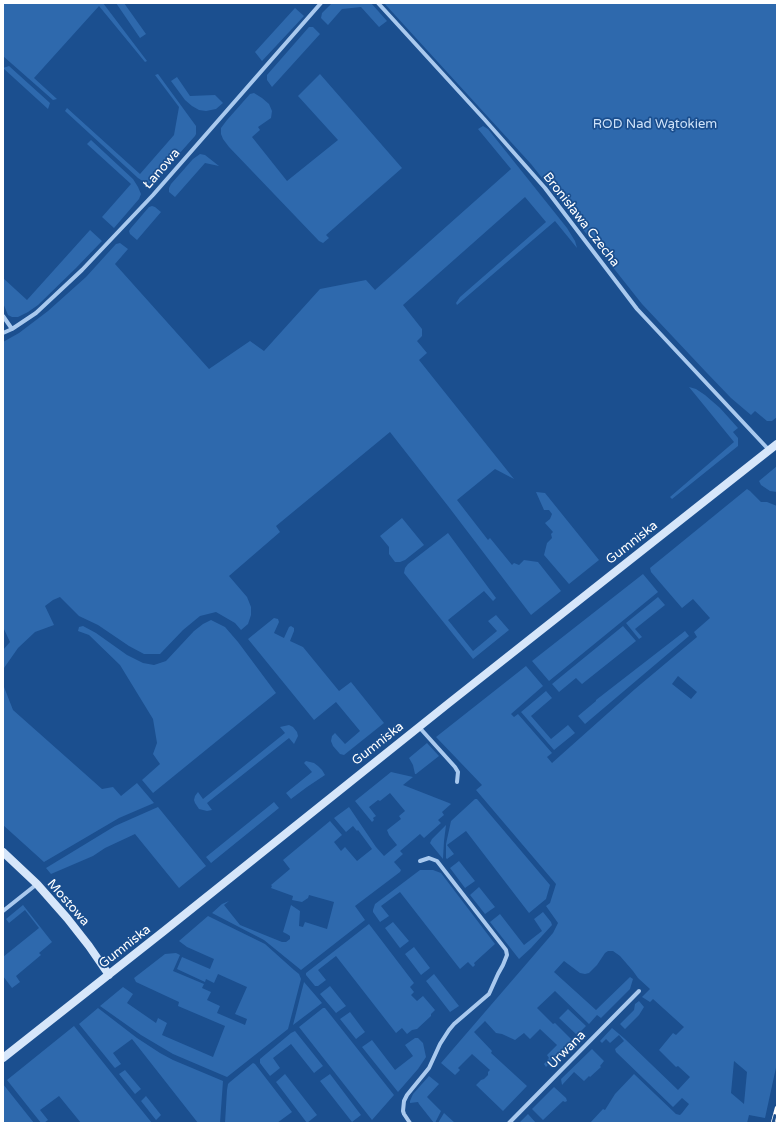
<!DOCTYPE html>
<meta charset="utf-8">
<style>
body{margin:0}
#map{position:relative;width:780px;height:1126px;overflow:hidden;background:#1b4f8f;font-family:"Varela Round",sans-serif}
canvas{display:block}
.frame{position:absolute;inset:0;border:4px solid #fff;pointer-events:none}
</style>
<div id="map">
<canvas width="780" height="1126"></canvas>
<div class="frame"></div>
</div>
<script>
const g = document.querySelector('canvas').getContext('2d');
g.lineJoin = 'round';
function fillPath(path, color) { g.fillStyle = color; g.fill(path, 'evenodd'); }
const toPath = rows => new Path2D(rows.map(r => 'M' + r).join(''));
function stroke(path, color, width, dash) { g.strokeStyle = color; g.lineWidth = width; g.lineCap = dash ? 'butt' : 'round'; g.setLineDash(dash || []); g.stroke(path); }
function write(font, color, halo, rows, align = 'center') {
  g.font = font + ' "Varela Round",sans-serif'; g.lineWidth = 3.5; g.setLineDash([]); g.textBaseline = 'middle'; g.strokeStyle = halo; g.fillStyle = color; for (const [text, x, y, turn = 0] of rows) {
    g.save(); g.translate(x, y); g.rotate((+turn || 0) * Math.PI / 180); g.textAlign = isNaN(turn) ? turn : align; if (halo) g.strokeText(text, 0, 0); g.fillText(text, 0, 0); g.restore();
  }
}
fillPath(toPath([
 [3,3,103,3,147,61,145,62,99,6,34,78,57,99,53,100,3,56],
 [116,3,124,3,146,34,140,38],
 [332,3,371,3,387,21,379,27,361,7,342,9,328,25,321,18,322,13],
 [384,3,777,3,777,417,772,421,767,421,755,411,751,415,731,398,706,372,642,304,531,164],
 [295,8,304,16,262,61,255,52],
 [309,27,313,27,320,34,272,87,267,80,267,75],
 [9,66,50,103,48,109,3,68],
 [158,74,196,126,196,134,195,136,154,182,147,184,138,178,65,111,67,108,140,174,174,135,179,107,155,75],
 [320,74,402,168,326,235,329,238,323,243,319,241,229,147,223,139,221,134,221,128,227,120,250,94,254,93,262,98,269,104,272,111,271,118,258,127,260,130,252,137,287,181,338,140,298,96],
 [177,77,190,96,215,95,223,103,216,109,206,111,199,110,192,106,185,100,171,81],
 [483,126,488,129,567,228,575,241,577,248,555,221,457,305,456,303,460,297,546,222,525,197,403,305,422,329,422,336,417,341,427,353,419,360,514,479,495,469,457,500,488,540,490,538,512,565,514,563,519,565,524,560,538,562,561,591,531,615,448,506,390,432,276,526,280,532,229,576,247,597,251,607,251,615,248,624,241,630,235,623,216,612,200,616,183,630,160,654,144,654,129,646,98,625,79,616,60,597,53,600,45,606,54,625,35,632,18,648,4,668,4,687,13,710,102,789,113,787,121,796,137,783,154,803,119,818,44,862,3,825,3,650,10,642,3,627,3,342,19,333,48,311,86,277,116,244,120,243,128,249,115,264,209,369,250,341,264,351,320,289,366,280,375,290,511,169,478,129],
 [91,140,133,179,138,187,141,194,139,199,114,228,102,217,131,184,87,144],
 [200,154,205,155,219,166,205,163,175,197,169,192,169,188,171,184,193,159],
 [152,206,155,207,161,212,137,240,130,234,129,231,131,228,149,207],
 [90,230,102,241,76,268,38,305,28,312,18,317,12,317,8,315,3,303,3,278,27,300],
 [689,387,696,389,705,395,720,408,738,428,733,432,738,438,738,446,672,499,670,497,734,442],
 [777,466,777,492,770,491,761,485,759,481],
 [747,489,750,491,761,502,767,502,777,506,777,1063,765,1118,749,1115,747,1123,590,1123,603,1109,605,1110,615,1094,634,1074,676,1114,680,1115,682,1113,689,1104,682,1098,673,1107,616,1052,615,1049,624,1041,619,1035,610,1043,606,1039,602,1043,600,1041,612,1028,625,1039,678,1090,690,1077,678,1066,676,1067,659,1050,673,1033,676,1035,684,1027,653,999,650,1002,642,997,650,989,638,978,633,971,620,956,613,951,608,951,605,953,597,965,589,973,585,974,580,973,564,961,554,972,596,1010,630,977,633,979,630,989,601,1018,597,1015,589,1024,555,991,537,1008,553,1024,555,1023,572,1040,546,1067,544,1064,549,1058,547,1055,557,1045,540,1029,530,1039,524,1033,515,1040,502,1034,496,1033,485,1021,474,1032,492,1051,491,1053,527,1086,503,1111,476,1085,481,1080,484,1079,488,1075,488,1072,490,1070,472,1054,458,1068,460,1070,455,1075,441,1063,553,933,558,923,546,906,550,903,556,884,476,790,482,785,436,737,526,666,543,686,511,714,514,717,518,714,552,753,547,757,552,763,635,689,697,637,694,632,710,618,693,599,682,608,651,572,650,568],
 [678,676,697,692,691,699,672,684],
 [734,1061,747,1072,744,1104,731,1093],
 [536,492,545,493,599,560,569,584,544,555,547,543,552,538,551,534,553,532,545,523,550,519,552,514,549,510,544,510],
 [402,518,424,545,405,560,400,562,395,562,389,554,389,547,380,536],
 [448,533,496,598,493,601,484,591,448,620,473,651,497,631,488,621,496,615,509,630,473,659,404,573,405,568,408,564],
 [643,574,658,592,549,681,532,661],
 [658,597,665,605,635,629,642,637,639,639,626,623],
 [274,618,278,619,279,622,274,633,284,638,289,627,291,626,294,628,294,631,290,641,303,647,339,691,351,682,384,723,344,755,340,754,333,746,331,741,332,736,335,733,345,744,360,731,336,702,314,720,248,639],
 [211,620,225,627,238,642,276,693,153,793,142,780,160,764,153,754,157,743,153,719,120,665,89,635,78,631,79,627,83,626,96,633,127,655,143,663,154,665,166,661,194,631,203,624],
 [623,626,636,641,582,684,576,678,559,692,552,684],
 [685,631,689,636,585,724,578,716,596,701,596,700],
 [546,691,552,698,531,716,551,739,568,725,575,733,554,750,521,712],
 [289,725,293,727,297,732,298,736,294,744,289,738,207,803,212,810,207,811,199,809,195,803,194,800,195,796,198,792,203,799,285,733,280,727],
 [427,743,439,756,416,774,415,774,413,765,409,758],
 [306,761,314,763,318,766,322,770,325,775,307,787,291,799,286,793,312,772,304,763],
 [391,772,413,777,403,785,449,803,451,804,442,812,444,815,438,820,441,823,424,838,420,834,400,851,403,854,394,862,401,870,400,872,355,906,365,920,301,970,264,940,212,913,222,904,229,901,224,905,240,925,282,942,286,942,290,939,290,936,287,934,283,932,291,905,300,911,299,926,303,927,305,922,327,929,334,902,309,895,308,898,302,902,292,900,293,896,271,888,272,886,271,885,290,869,283,860,330,821,342,835,334,842,341,851,345,847,357,861,372,849,358,830,357,831,353,826,346,832,334,818,349,807,376,847,384,856,397,845,389,835,387,830,401,819,399,816,405,811,390,793,380,801,378,800,369,807,376,816,373,818,374,820,372,822,355,801],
 [475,799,477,799,550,885,546,899,529,913,466,831,447,845,454,854,447,859,446,858,446,844,451,821],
 [274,802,279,808,211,863,206,857],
 [158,807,206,866,179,888,135,834,105,848,93,856,51,874,46,868,115,826],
 [446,825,444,841,443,859,430,843,432,839],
 [459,861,475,881,465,888,450,868],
 [420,870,433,870,441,873,495,944,474,963,475,965,473,967,468,962,460,969,400,892,381,906,389,916,380,922,373,912,373,910,375,904],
 [479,887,495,907,485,914,470,895],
 [23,905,52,942,39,953,41,955,16,976,20,982,12,988,3,976,3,957,39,928,25,910,9,923,6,919],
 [543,912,551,922,552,925,531,948,519,959,490,922,500,914,524,945,542,931,534,919],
 [208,916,265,944,294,970,299,974,301,979,288,1029,227,1077,173,1054,141,1035,100,1006,123,987,133,994,127,1003,156,1023,158,1018,167,1023,162,1035,213,1057,225,1026,178,1006,179,1002,136,982,134,978,165,954,176,953,180,955,173,971,204,984,202,988,211,992,207,1000,220,1006,217,1013,245,1025,247,1019,235,1014,247,987,218,974,214,983,206,979,205,982,177,969,182,957,210,969,214,959,187,947,179,941],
 [393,922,409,941,400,948,385,928],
 [369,924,414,983,410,987,414,992,411,995,417,1001,423,996,435,1010,431,1014,431,1016,417,1029,412,1030,407,1034,402,1028,396,1033,336,956,318,970,326,980,318,986,315,986,306,975,306,973],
 [414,947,430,968,421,975,405,954],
 [434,974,459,1006,450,1012,426,981],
 [304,982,322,1003,293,1025],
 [330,986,346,1006,336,1013,320,994],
 [639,1001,644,1007,639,1015,625,1029,620,1024,634,1010,635,1004],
 [98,1008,137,1038,160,1053,173,1060,223,1081,220,1123,198,1123,132,1039,113,1053,121,1064,115,1068,114,1067,79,1024],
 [323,1008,325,1008,394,1095,372,1120,299,1027],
 [568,1009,586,1026,577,1035,559,1018],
 [350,1012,365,1032,356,1039,340,1019],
 [74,1026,122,1086,152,1123,81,1123,59,1096,40,1110,48,1120,44,1123,41,1123,7,1080],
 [295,1031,323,1066,314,1073,291,1044,273,1058,280,1068,270,1076,260,1063,260,1059,291,1033],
 [415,1038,418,1038,423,1043,426,1057,418,1069,398,1092,362,1047,372,1040,395,1070,413,1056,405,1045],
 [592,1049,604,1061,600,1066,601,1067,590,1077,589,1076,584,1081,574,1072,562,1085,561,1079],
 [253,1063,255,1064,292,1112,277,1123,225,1123,227,1090,228,1084,230,1082],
 [125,1070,141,1089,135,1094,119,1074],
 [285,1074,317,1115,307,1123,276,1082],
 [330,1074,361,1115,352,1122,320,1081],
 [429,1076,439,1084,427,1097,441,1111,435,1123,434,1123,419,1104,418,1102,410,1103,410,1101,413,1094],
 [3,1084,34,1123,3,1123],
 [554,1087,566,1098,567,1101,565,1102,563,1101,543,1120,532,1109],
 [146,1096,161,1115,156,1120,141,1101],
 [444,1113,455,1123,438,1123],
 [528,1114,536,1123,519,1123]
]), '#2e69ad');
stroke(toPath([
 [378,3,485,120,545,188,637,309,769,450],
 [3,316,12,329],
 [3,333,12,329,36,313,82,270,153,195,321,3],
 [419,727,455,767,458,772,457,782],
 [3,911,37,884],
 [410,1123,404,1114,403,1111,404,1101,407,1095,429,1068,440,1044,449,1030,454,1024,489,994,498,974,503,965,507,955,506,950,437,861,429,858,420,861],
 [509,1123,639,991]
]), '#a9c9ee', 4);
stroke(toPath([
 [3,852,37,884,67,918,89,946,109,975],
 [3,1058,164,931,449,703,777,444]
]), '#d6e6fa', 8);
const rail = toPath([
 [773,1123,777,1108]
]);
stroke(rail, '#fff', 4.5);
stroke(rail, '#1b4f8f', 3, [9]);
write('13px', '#cfe3fa', '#1b4f8f', [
 ["ROD Nad Wątokiem",655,125]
]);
write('13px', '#fff', '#1b4f8f', [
 ["Łanowa",162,169,-49],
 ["Bronisława Czecha",581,220,52],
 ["Gumniska",632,543,-38],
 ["Gumniska",378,744,-38],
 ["Mostowa",68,903,49],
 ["Gumniska",125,947,-38],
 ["Urwana",567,1050,-45]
]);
</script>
